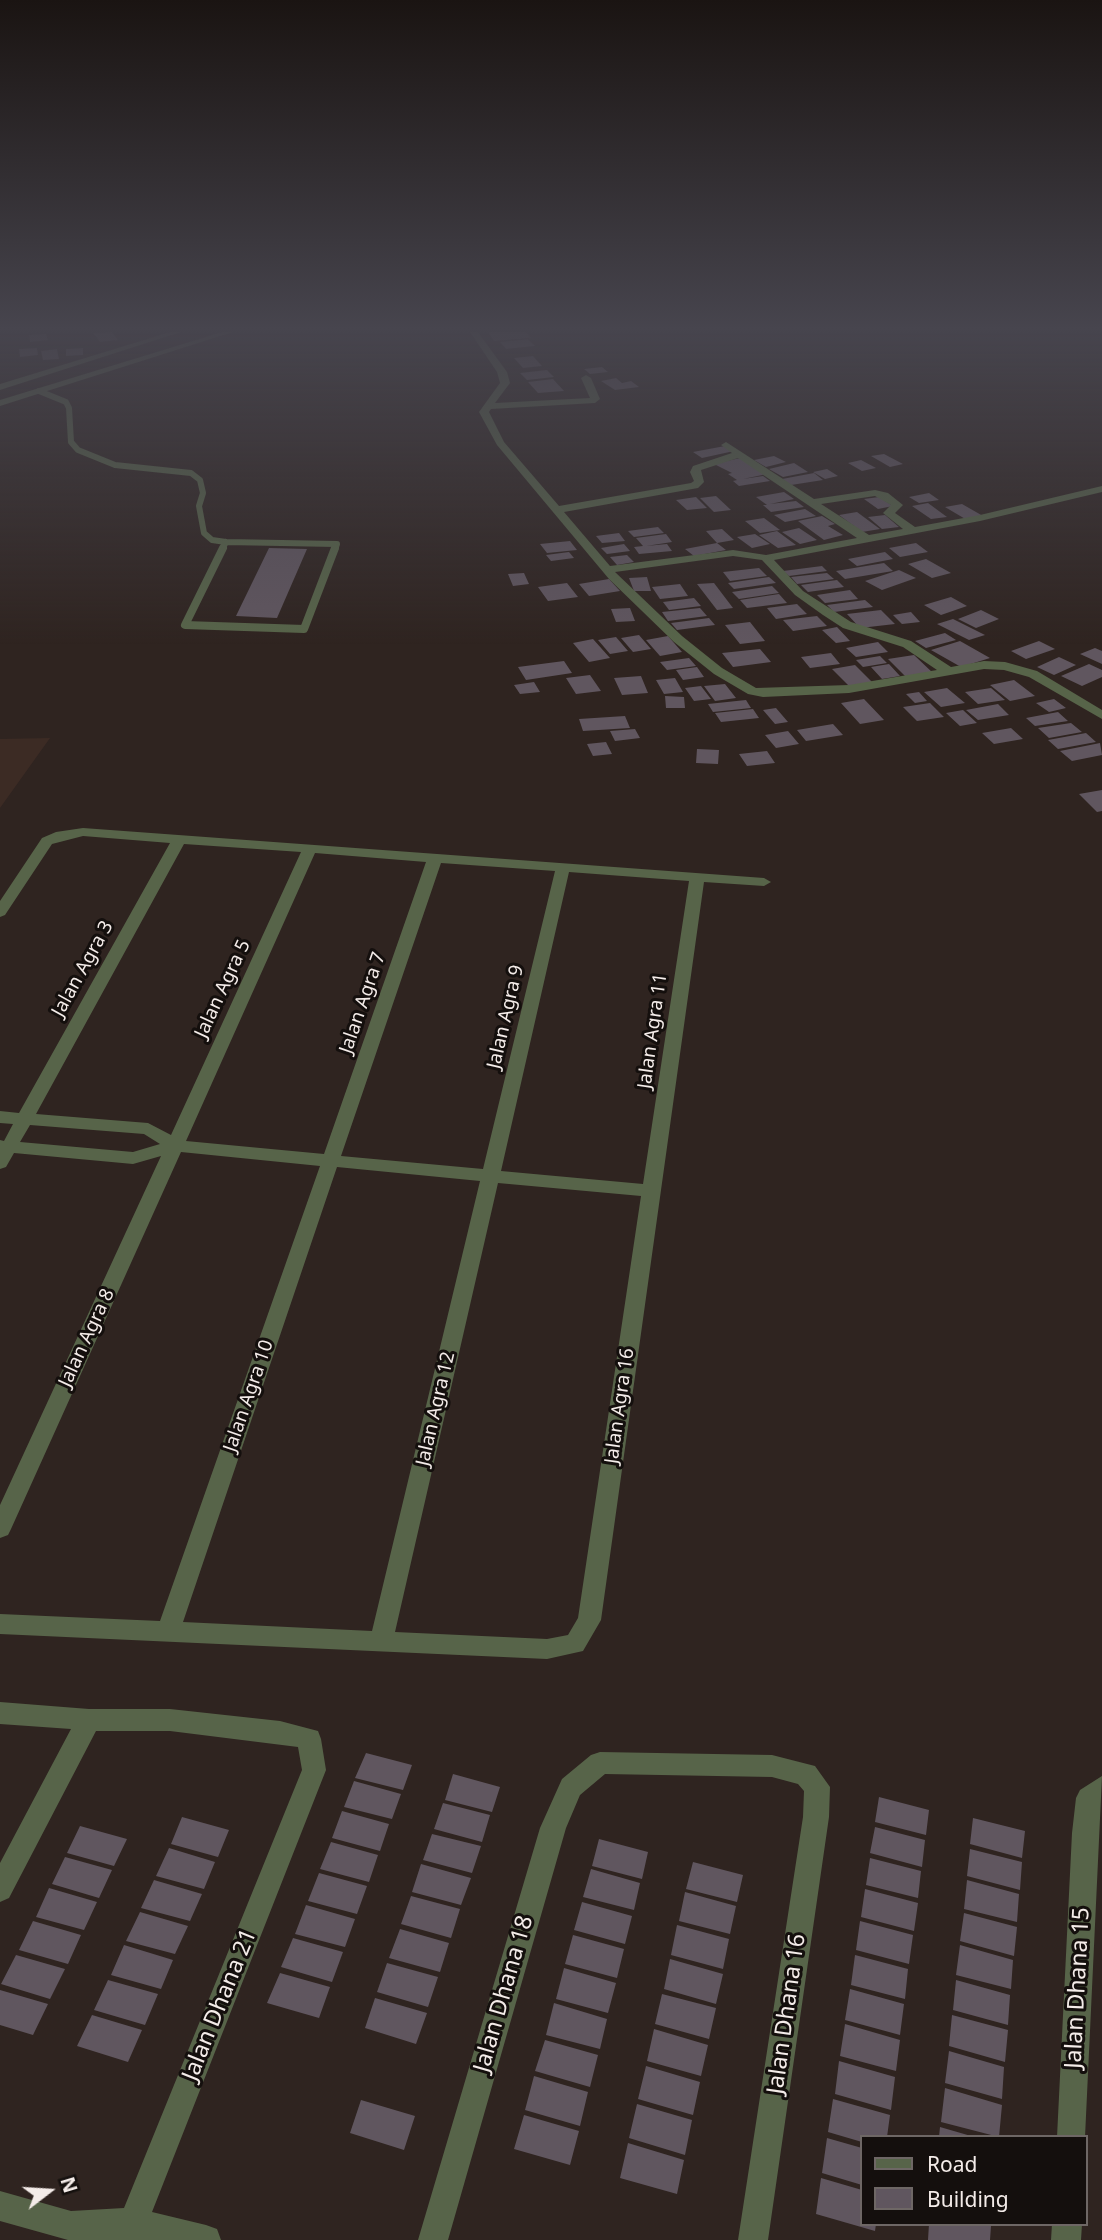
<!DOCTYPE html>
<style>
body{margin:0}
#map{position:relative;width:1102px;height:2240px;overflow:hidden;background:#2f2420;font-family:"Noto Sans",sans-serif}
canvas{display:block}
.legend{position:absolute;left:860px;top:2135px;width:228px;height:91px;box-sizing:border-box;background:#140f0d;border:2px solid #6e6765;margin:0;padding:9px 12px;list-style:none;font-size:21px;color:#f4ece9}
.legend li{display:flex;align-items:center;gap:14px;height:35px}
.legend b{width:35px;border:2px solid #6e6765}
.north{position:absolute;left:14px;top:2156px;width:70px;height:70px;-webkit-text-stroke:5px #140f0d;paint-order:stroke;rotate:73deg;font-size:19px;font-weight:700;line-height:28px;text-align:center;color:#f4ece9}
.north::after{content:'';display:block;margin:auto;width:24px;height:32px;background:#f4ece9;clip-path:polygon(50% 0,100% 100%,50% 72%,0 100%)}
</style>
<div id="map">
<canvas width="1102" height="2240"></canvas>
<ul class="legend">
<li><b style="height:9px;background:#576449"></b>Road</li>
<li><b style="height:19px;background:#60565f"></b>Building</li>
</ul>
<div class="north">N</div>
</div>
<script>
const g = document.querySelector('canvas').getContext('2d');
g.lineJoin = 'round';
function fillPath(path, color) { g.fillStyle = color; g.fill(path, 'evenodd'); }
const toPath = rows => new Path2D(rows.map(r => 'M' + r).join(''));
function stroke(path, color, width, dash) { g.strokeStyle = color; g.lineWidth = width; g.lineCap = dash ? 'butt' : 'round'; g.setLineDash(dash || []); g.stroke(path); }
function write(font, color, halo, rows, align = 'center') {
  g.font = font + ' "Noto Sans",sans-serif'; g.lineWidth = 6; g.setLineDash([]); g.textBaseline = 'middle'; g.strokeStyle = halo; g.fillStyle = color; for (const [text, x, y, turn = 0] of rows) {
    g.save(); g.translate(x, y); g.rotate((+turn || 0) * Math.PI / 180); g.textAlign = isNaN(turn) ? turn : align; if (halo) g.strokeText(text, 0, 0); g.fillText(text, 0, 0); g.restore();
  }
}
fillPath(toPath([
 [50,738,0,808,0,739]
]), '#3c2b24');
fillPath(toPath([
 [112,332,118,340,100,342,93,333],
 [488,332,526,332,531,338,494,341],
 [46,334,48,340,30,342,29,335],
 [528,339,535,346,506,349,500,342],
 [37,348,38,355,20,357,19,349],
 [83,348,83,355,66,356,66,349],
 [57,349,59,359,43,360,41,351],
 [533,356,542,366,523,368,514,358],
 [602,367,608,372,590,374,584,369],
 [547,370,554,377,527,380,520,373],
 [616,378,622,383,631,381,639,387,615,390,601,381],
 [553,379,564,391,538,393,528,382],
 [725,446,734,451,702,458,693,452],
 [884,454,903,464,890,467,871,456],
 [774,456,786,462,766,467,754,460],
 [740,458,767,474,743,479,763,476,770,481,739,486,733,481,737,480,728,474,732,473,714,464],
 [861,460,876,468,862,471,848,463],
 [794,463,808,472,783,477,769,469],
 [827,469,838,476,825,479,813,472],
 [814,473,823,480,791,485,782,479],
 [784,492,794,499,770,504,796,501,804,507,771,512,763,505,767,505,756,497],
 [929,493,939,500,919,503,909,497],
 [716,496,731,510,714,512,700,498],
 [696,497,707,508,687,510,676,500],
 [879,497,893,506,878,509,864,499],
 [928,503,947,517,931,519,912,506],
 [962,504,983,516,967,520,945,507],
 [805,509,816,516,785,522,774,515],
 [857,512,880,529,862,532,839,515],
 [885,515,899,527,882,529,868,517],
 [822,516,835,524,828,526,843,535,824,540,798,521],
 [764,518,780,530,760,533,745,521],
 [658,527,664,533,634,537,628,531],
 [799,528,817,540,800,544,782,532],
 [722,529,734,540,717,543,706,531],
 [777,531,796,545,778,548,759,535],
 [619,533,625,541,602,543,596,536],
 [666,534,672,542,646,546,667,544,672,551,639,554,634,547,643,546,636,538],
 [755,534,770,544,752,548,737,537],
 [570,541,577,550,547,553,540,544],
 [717,543,726,550,694,556,685,549],
 [916,543,928,552,900,557,889,548],
 [624,544,630,551,607,554,601,548],
 [269,548,307,549,277,618,236,616],
 [569,552,574,558,551,561,546,555],
 [885,552,893,559,857,566,848,559],
 [627,555,634,562,617,565,610,557],
 [926,559,951,573,932,578,908,564],
 [884,563,893,571,845,579,836,571],
 [822,566,827,571,789,576,783,571],
 [759,568,767,576,730,581,723,572],
 [899,570,916,578,882,590,865,581],
 [524,573,529,584,513,586,508,574],
 [827,573,834,579,797,584,791,577],
 [647,577,651,591,634,591,629,578],
 [769,577,776,583,734,589,728,583],
 [609,579,620,591,589,596,579,584],
 [837,580,844,587,808,592,801,585],
 [567,583,578,597,548,601,538,587],
 [714,583,733,608,717,610,697,584],
 [680,584,688,596,660,599,652,587],
 [772,586,779,593,739,599,732,592],
 [850,590,858,599,825,603,817,595],
 [779,594,787,603,747,608,740,600],
 [951,597,967,606,941,615,924,605],
 [694,598,701,606,669,610,663,602],
 [865,600,873,607,834,612,827,605],
 [797,604,807,614,776,619,767,608],
 [630,608,635,621,616,622,611,609],
 [700,608,707,616,668,621,662,612],
 [881,610,895,624,860,628,847,614],
 [981,610,999,619,976,628,958,619],
 [911,612,920,622,902,624,893,615],
 [817,616,827,626,793,631,783,620],
 [709,618,715,625,677,630,671,623],
 [953,619,985,635,969,640,937,624],
 [750,622,765,641,740,644,725,625],
 [837,627,850,641,836,643,822,630],
 [945,633,956,640,926,648,915,641],
 [639,635,651,649,633,652,621,638],
 [668,636,682,652,660,656,646,640],
 [616,637,628,651,610,654,598,640],
 [593,639,610,658,589,662,573,643],
 [960,641,990,658,961,667,931,650],
 [1039,641,1055,649,1026,659,1011,651],
 [878,642,888,652,856,657,846,648],
 [1095,648,1102,651,1102,664,1080,654],
 [760,649,771,662,733,667,722,653],
 [831,653,840,664,810,668,801,657],
 [914,655,934,674,907,678,888,659],
 [880,656,887,663,863,667,856,660],
 [1059,657,1076,665,1054,675,1037,667],
 [689,658,696,666,667,670,660,662],
 [564,661,572,673,526,680,518,667],
 [889,664,900,676,882,679,871,667],
 [1089,664,1102,670,1102,677,1082,686,1061,676],
 [855,665,873,683,850,687,832,669],
 [697,667,704,677,683,680,676,670],
 [590,675,601,691,576,694,566,678],
 [641,676,648,693,622,695,614,678],
 [675,678,683,692,664,694,656,680],
 [1014,680,1035,696,1010,701,990,685],
 [534,682,540,692,520,694,514,685],
 [725,684,736,698,715,701,704,686],
 [701,686,711,699,694,701,685,688],
 [947,688,965,703,941,707,924,692],
 [991,688,1005,700,978,704,965,692],
 [919,692,927,701,915,703,906,694],
 [665,696,684,697,685,708,666,708],
 [864,699,884,720,860,724,841,703],
 [1054,699,1066,708,1049,712,1036,703],
 [746,700,751,708,713,712,708,704],
 [930,703,944,717,917,721,903,707],
 [998,704,1009,715,978,720,966,710],
 [776,708,788,722,775,724,763,710],
 [753,709,759,718,721,722,715,713],
 [963,710,977,723,960,726,946,713],
 [1058,712,1068,721,1035,726,1026,718],
 [625,716,630,728,583,731,579,719],
 [1071,723,1082,732,1049,738,1038,728],
 [833,724,843,735,806,741,797,730],
 [1011,728,1023,739,994,744,982,733],
 [635,729,640,738,615,741,610,731],
 [788,731,799,744,776,748,765,735],
 [1086,733,1096,742,1058,749,1048,740],
 [606,742,612,754,593,756,587,744],
 [1100,743,1102,755,1072,761,1060,751],
 [697,749,719,750,718,764,696,763],
 [767,751,775,763,747,766,739,754],
 [1102,790,1102,811,1097,812,1079,794],
 [366,1753,412,1765,403,1790,355,1778],
 [453,1774,500,1787,492,1812,445,1800],
 [354,1781,401,1794,392,1819,344,1807],
 [879,1797,929,1810,926,1835,875,1822],
 [443,1803,490,1815,482,1842,434,1829],
 [342,1811,389,1824,380,1851,332,1838],
 [182,1817,229,1830,218,1857,171,1844],
 [973,1818,1025,1831,1022,1858,970,1844],
 [80,1826,127,1839,114,1866,67,1853],
 [875,1827,925,1840,922,1867,870,1853],
 [432,1834,481,1846,472,1873,423,1860],
 [599,1839,648,1852,642,1879,592,1866],
 [331,1842,378,1855,369,1882,320,1869],
 [169,1848,215,1862,204,1889,156,1876],
 [970,1849,1022,1862,1020,1890,967,1876],
 [65,1857,112,1870,99,1898,52,1884],
 [870,1858,921,1871,918,1898,866,1885],
 [693,1862,743,1875,737,1902,686,1889],
 [421,1864,471,1878,461,1905,412,1892],
 [591,1869,640,1883,634,1910,583,1897],
 [319,1873,367,1886,357,1914,308,1901],
 [154,1880,202,1894,190,1921,141,1908],
 [967,1880,1019,1894,1017,1922,964,1909],
 [49,1888,97,1902,84,1930,36,1917],
 [865,1889,918,1903,914,1931,861,1917],
 [685,1892,736,1906,730,1934,679,1921],
 [411,1896,460,1909,451,1938,401,1924],
 [582,1902,632,1916,625,1944,574,1930],
 [306,1905,355,1919,345,1947,295,1934],
 [140,1912,188,1926,175,1954,126,1941],
 [964,1913,1017,1927,1014,1956,960,1941],
 [33,1921,81,1935,68,1964,19,1950],
 [860,1921,913,1935,909,1964,856,1950],
 [677,1925,729,1939,723,1969,671,1955],
 [400,1929,449,1943,440,1972,389,1958],
 [573,1935,624,1949,617,1978,565,1964],
 [293,1938,343,1952,332,1982,281,1967],
 [124,1945,173,1960,161,1989,111,1975],
 [960,1945,1013,1960,1011,1989,956,1975],
 [16,1955,65,1969,50,1999,1,1984],
 [855,1955,908,1969,905,1999,851,1985],
 [670,1959,723,1974,716,2004,664,1989],
 [387,1963,438,1977,428,2007,377,1992],
 [564,1968,616,1983,608,2013,556,1999],
 [280,1973,330,1987,319,2018,267,2003],
 [108,1980,158,1994,145,2025,94,2010],
 [956,1980,1010,1995,1008,2025,953,2010],
 [850,1989,904,2004,900,2035,845,2020],
 [0,1990,48,2004,33,2035,0,2025],
 [662,1994,716,2008,709,2039,655,2024],
 [375,1998,427,2013,416,2044,365,2028],
 [554,2003,607,2019,600,2049,546,2035],
 [92,2015,142,2030,128,2062,77,2046],
 [952,2015,1008,2030,1005,2062,949,2046],
 [845,2024,900,2040,896,2071,840,2056],
 [654,2029,708,2045,701,2076,647,2061],
 [545,2040,598,2055,590,2087,535,2071],
 [949,2051,1004,2067,1002,2099,945,2083],
 [839,2061,895,2077,891,2110,835,2094],
 [646,2066,700,2082,693,2115,638,2099],
 [534,2076,588,2092,580,2126,525,2110],
 [945,2088,1002,2105,999,2137,941,2122],
 [833,2099,890,2115,887,2137,862,2137,862,2142,828,2132],
 [361,2100,415,2116,404,2150,350,2133],
 [637,2104,692,2120,685,2155,629,2138],
 [524,2115,579,2131,570,2165,514,2149],
 [940,2127,971,2136,971,2137,939,2137],
 [827,2138,862,2148,862,2185,822,2173],
 [628,2143,684,2160,677,2194,620,2178],
 [821,2178,862,2190,862,2224,876,2224,875,2231,816,2214],
 [929,2224,986,2224,991,2226,990,2240,928,2240]
]), '#60565f');
stroke(toPath([
 [39,391,66,402,69,408,71,442,78,450,115,465,191,473,200,480,203,493,199,506,204,533,212,540,226,542],
 [226,542,337,544,335,550],
 [222,550,226,542]
]), '#576449', 6);
stroke(toPath([
 [223,548,185,625,304,629,335,548]
]), '#576449', 8);
fillPath(toPath([
 [170,332,181,332,0,390,0,384,170,332],
 [222,332,233,332,0,406,0,400,222,332],
 [470,332,478,332,507,372,510,383,495,403,590,398,581,378,586,375,591,378,600,399,595,403,491,409,489,412,504,442,559,506,691,483,694,481,690,472,693,466,732,453,721,445,726,442,814,499,875,490,888,493,903,505,895,513,915,527,980,515,1102,486,1102,492,980,521,774,560,803,591,851,622,911,641,951,667,984,661,1005,662,1037,671,1102,710,1102,719,1029,677,1004,670,984,669,849,693,763,697,748,694,714,674,674,642,609,579,497,445,479,412,500,383,497,372,470,332],
 [738,458,857,538,766,555,733,550,610,566,564,512,698,488,704,482,701,470,738,458],
 [875,496,891,505,883,513,903,529,869,535,821,504,875,496],
 [733,556,762,560,795,595,823,615,843,628,903,647,937,670,849,685,756,688,722,668,682,636,615,572,733,556],
 [83,828,764,878,771,882,764,886,704,882,601,1620,583,1651,547,1659,0,1634,0,1614,160,1621,320,1166,181,1152,11,1529,8,1535,0,1538,0,1505,161,1156,133,1164,14,1153,6,1167,0,1169,0,1140,4,1141,13,1124,0,1123,0,1111,19,1113,170,843,83,836,52,844,5,915,0,917,0,901,42,838,56,832,83,828],
 [184,844,301,852,171,1135,148,1123,36,1114,184,844],
 [315,853,426,862,324,1154,186,1141,315,853],
 [441,863,555,871,483,1169,341,1156,441,863],
 [569,872,689,881,643,1184,501,1171,569,872],
 [30,1125,144,1134,160,1144,133,1152,20,1142,30,1125],
 [337,1167,480,1181,372,1631,183,1622,337,1167],
 [498,1183,641,1196,578,1618,568,1635,547,1639,395,1632,498,1183],
 [0,1702,89,1709,170,1709,280,1721,318,1731,321,1739,326,1770,152,2212,206,2225,217,2229,221,2240,68,2240,0,2221,0,2191,71,2211,124,2208,302,1770,298,1747,170,1731,96,1731,9,1898,0,1902,0,1863,71,1729,0,1724,0,1702],
 [600,1752,772,1755,815,1766,830,1787,829,1817,768,2240,738,2240,803,1817,804,1791,798,1784,772,1777,605,1774,580,1795,566,1828,448,2240,418,2240,540,1828,562,1779,591,1755,600,1752],
 [1102,1776,1085,2137,1057,2137,1072,1833,1076,1798,1080,1790,1102,1776],
 [1052,2224,1082,2224,1081,2240,1051,2240,1052,2224]
]), '#576449');
const sky = g.createLinearGradient(0, 0, 0, 645);
sky.addColorStop(0, '#1a1412');
sky.addColorStop(0.51, '#47454e');
sky.addColorStop(1, '#47454e00');
g.fillStyle = sky;
g.fillRect(0, 0, 1102, 645);
write('19px', '#f4ece9', '#140f0d', [
 ["Jalan Agra 3",83,969,-61],
 ["Jalan Agra 5",223,989,-65],
 ["Jalan Agra 7",363,1003,-71],
 ["Jalan Agra 9",506,1017,-77],
 ["Jalan Agra 11",653,1031,-82],
 ["Jalan Agra 8",87,1338,-65],
 ["Jalan Agra 10",249,1396,-71],
 ["Jalan Agra 16",620,1406,-82],
 ["Jalan Agra 12",436,1409,-77]
]);
write('23px', '#f4ece9', '#140f0d', [
 ["Jalan Dhana 15",1078,1988,-87],
 ["Jalan Dhana 18",504,1994,-74],
 ["Jalan Dhana 21",220,2005,-68],
 ["Jalan Dhana 16",787,2014,-82]
]);
</script>
